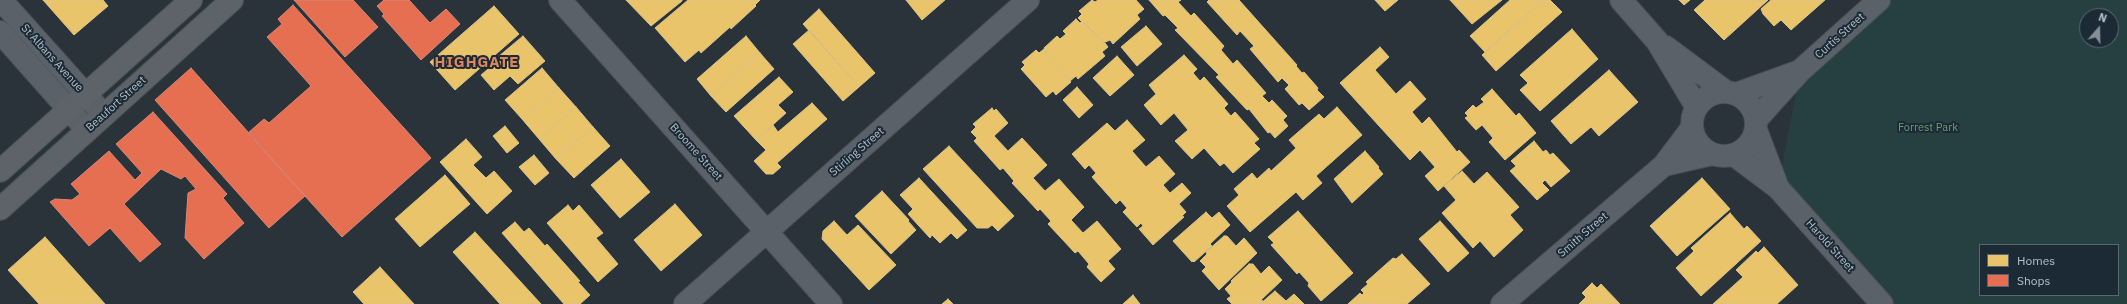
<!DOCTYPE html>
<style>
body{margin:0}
#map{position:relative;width:2127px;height:304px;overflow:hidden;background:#2a333a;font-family:"IBM Plex Sans",sans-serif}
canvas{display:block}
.legend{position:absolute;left:1979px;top:244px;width:140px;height:52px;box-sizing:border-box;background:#1c2a36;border:1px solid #596672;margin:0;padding:5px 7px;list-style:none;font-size:12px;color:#b4c0cb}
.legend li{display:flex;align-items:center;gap:8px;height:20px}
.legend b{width:20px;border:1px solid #596672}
.north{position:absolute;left:2079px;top:8px;width:40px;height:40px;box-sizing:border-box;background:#1c2a36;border:1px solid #596672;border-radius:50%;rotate:20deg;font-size:11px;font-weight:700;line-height:16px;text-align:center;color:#b4c0cb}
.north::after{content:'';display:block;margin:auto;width:14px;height:18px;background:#848f98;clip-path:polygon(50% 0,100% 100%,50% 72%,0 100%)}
</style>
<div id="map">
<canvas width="2127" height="304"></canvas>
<ul class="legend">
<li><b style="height:11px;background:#e9c46a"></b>Homes</li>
<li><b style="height:11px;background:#e76f51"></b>Shops</li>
</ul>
<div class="north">N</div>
</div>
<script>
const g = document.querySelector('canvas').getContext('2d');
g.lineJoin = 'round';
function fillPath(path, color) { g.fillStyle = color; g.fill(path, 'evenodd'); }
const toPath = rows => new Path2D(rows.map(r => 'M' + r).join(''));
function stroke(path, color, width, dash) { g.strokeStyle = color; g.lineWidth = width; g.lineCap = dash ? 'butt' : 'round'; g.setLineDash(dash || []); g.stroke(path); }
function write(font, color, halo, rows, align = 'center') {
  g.font = font + ' "IBM Plex Sans",sans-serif'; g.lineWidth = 4; g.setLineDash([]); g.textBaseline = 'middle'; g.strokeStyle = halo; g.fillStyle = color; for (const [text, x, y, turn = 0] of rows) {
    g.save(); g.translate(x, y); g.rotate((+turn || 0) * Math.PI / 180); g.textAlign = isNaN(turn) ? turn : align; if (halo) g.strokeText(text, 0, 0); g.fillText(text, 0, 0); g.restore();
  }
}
fillPath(toPath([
 [1879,0,2127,0,2127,304,1882,304,1778,188,1800,71],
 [2087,16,2111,16,2111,40,2087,40],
 [1980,245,2118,245,2118,295,1980,295]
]), '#264041');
const homes = toPath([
 [43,0,103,0,108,6,74,35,43,0],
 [626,0,682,0,682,1,651,26,626,0],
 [688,0,760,0,755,5,756,6,731,29,730,27,701,53,699,50,685,62,655,28,688,0],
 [906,0,945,0,922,20,906,0],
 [1092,0,1095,2,1098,0,1136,0,1144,9,1137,15,1140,19,1113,44,1110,40,1103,43,1078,18,1082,14,1079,11,1092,0],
 [1149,0,1181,0,1178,2,1191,16,1194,13,1224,46,1221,50,1233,64,1237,60,1266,93,1262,96,1269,103,1272,100,1287,116,1283,120,1288,126,1275,138,1270,132,1268,133,1249,109,1247,110,1216,77,1219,75,1175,30,1178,28,1165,15,1163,16,1149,0],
 [1209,0,1239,0,1297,65,1296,66,1302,73,1304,72,1318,88,1317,90,1324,97,1309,110,1302,103,1299,105,1285,89,1289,85,1282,78,1278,82,1250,49,1254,46,1240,31,1237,35,1207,2,1209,0],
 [1375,0,1398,0,1385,11,1375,0],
 [1450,0,1502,0,1472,24,1450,0],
 [1510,0,1543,0,1485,52,1470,36,1510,0],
 [1543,0,1550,0,1562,12,1496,71,1482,55,1543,0],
 [1679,0,1690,0,1684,5,1679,0],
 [1705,0,1768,0,1724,40,1694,10,1705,0],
 [1771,0,1825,0,1791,30,1781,20,1774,26,1763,14,1761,9,1771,0],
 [494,6,519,34,455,90,430,62,494,6],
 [819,9,875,73,859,87,803,24,819,9],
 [1076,19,1080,23,1082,21,1104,44,1105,43,1108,47,1102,52,1105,56,1078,79,1076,76,1070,81,1045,54,1047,51,1044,48,1057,36,1060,39,1066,34,1063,31,1076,19],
 [1146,26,1162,44,1137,66,1121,47,1146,26],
 [1572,29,1598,59,1540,111,1520,90,1528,83,1520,75,1572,29],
 [809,30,859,87,843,101,793,44,809,30],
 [523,36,545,61,518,84,510,76,494,90,481,75,494,64,492,62,523,36],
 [746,36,760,53,711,96,697,79,746,36],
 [1380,47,1389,57,1375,70,1396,94,1410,81,1426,99,1412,112,1422,124,1429,117,1457,152,1459,150,1470,162,1438,191,1425,176,1435,167,1420,150,1410,160,1340,83,1380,47],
 [1044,49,1047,52,1045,54,1071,82,1056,95,1053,91,1046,97,1021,69,1025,65,1022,62,1036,50,1039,53,1044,49],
 [760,53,774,69,726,112,711,96,760,53],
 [1184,55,1197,69,1193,73,1200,81,1204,77,1228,104,1224,108,1231,116,1235,112,1259,139,1254,143,1260,149,1233,173,1224,163,1220,166,1204,148,1192,159,1175,141,1188,130,1174,113,1161,125,1144,105,1156,94,1149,85,1184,55],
 [1117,56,1134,75,1110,96,1093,78,1117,56],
 [542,68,559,88,522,119,505,100,542,68],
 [1609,70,1638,102,1599,136,1591,127,1571,144,1551,121,1609,70],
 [779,77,793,92,778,105,786,113,756,140,734,116,779,77],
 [1077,87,1093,105,1079,118,1063,100,1077,87],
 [559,88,576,107,539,139,522,119,559,88],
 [1492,89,1516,116,1519,113,1536,133,1505,160,1489,142,1493,138,1482,125,1476,130,1465,118,1468,116,1465,113,1473,105,1476,108,1484,102,1481,99,1492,89],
 [812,103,827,119,777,163,781,167,773,174,766,174,754,161,766,150,756,140,773,125,778,132,812,103],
 [576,107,593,127,556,159,539,139,576,107],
 [1337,107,1362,135,1316,176,1322,183,1303,200,1296,192,1250,232,1227,206,1239,195,1234,189,1252,173,1257,179,1269,168,1271,171,1296,148,1289,140,1319,114,1324,119,1337,107],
 [992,108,994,111,996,109,1008,123,994,136,1008,151,1022,138,1047,165,1033,178,1045,191,1059,179,1084,207,1071,220,1083,233,1097,221,1121,249,1108,261,1115,269,1101,282,1087,267,1089,264,1078,251,1075,253,1048,224,1051,221,1040,209,1038,211,1012,183,1014,181,1003,168,1000,170,974,141,977,138,971,132,976,127,973,124,992,108],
 [1127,120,1145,140,1132,151,1146,167,1159,156,1175,174,1163,185,1170,193,1182,183,1191,193,1179,204,1186,212,1182,216,1184,217,1153,245,1139,229,1143,226,1141,223,1137,227,1123,212,1127,208,1120,200,1116,204,1092,177,1096,173,1089,165,1085,169,1072,154,1107,123,1115,131,1127,120],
 [505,126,519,143,507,153,493,136,505,126],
 [593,127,610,146,574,178,556,159,593,127],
 [466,139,482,157,473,165,486,178,494,171,512,191,487,214,440,162,466,139],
 [1534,141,1543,152,1546,150,1550,155,1553,153,1570,171,1551,187,1545,180,1542,183,1549,190,1537,200,1510,171,1516,166,1511,161,1534,141],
 [949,146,1014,216,998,231,992,225,988,228,977,228,923,169,949,146],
 [1365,151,1379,167,1378,168,1383,174,1352,203,1334,179,1365,151],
 [534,155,549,173,535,185,519,167,534,155],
 [621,159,650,192,620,218,591,185,621,159],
 [1462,171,1474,184,1487,172,1519,207,1510,215,1523,230,1494,257,1480,241,1473,248,1442,213,1456,200,1444,186,1462,171],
 [445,175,470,204,420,247,395,219,445,175],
 [919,178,967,230,957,239,951,233,940,243,932,235,930,238,908,214,913,209,900,195,919,178],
 [1702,178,1730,209,1677,256,1650,226,1702,178],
 [882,191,909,220,908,221,916,230,891,254,855,216,882,191],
 [675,204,702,235,661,271,634,240,675,204],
 [568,205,573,211,579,205,603,233,596,238,618,264,598,282,547,223,568,205],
 [1298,211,1353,273,1321,301,1308,286,1309,283,1299,272,1297,274,1271,245,1274,243,1268,237,1298,211],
 [1206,212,1212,218,1219,212,1230,225,1210,244,1212,246,1194,262,1193,261,1192,262,1173,241,1206,212],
 [1730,213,1744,229,1747,226,1761,241,1701,296,1676,268,1694,251,1691,248,1730,213],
 [834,221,847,235,858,225,896,265,869,290,822,239,823,231,834,221],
 [1440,221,1469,253,1448,272,1419,239,1440,221],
 [515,222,524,232,529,228,545,246,547,244,580,281,578,282,590,295,580,304,564,304,502,233,515,222],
 [475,232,541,304,500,304,453,252,475,232],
 [1224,236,1227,236,1236,246,1244,238,1257,253,1219,290,1202,271,1206,267,1200,261,1207,254,1206,252,1224,236],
 [45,237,105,304,39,304,8,270,45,237],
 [1764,247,1798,285,1777,304,1713,304,1743,277,1736,270,1756,251,1758,253,1764,247],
 [1402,254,1430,284,1407,304,1348,304,1360,293,1362,295,1364,293,1361,290,1368,284,1366,282,1393,258,1396,259,1402,254],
 [1249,264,1253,264,1261,274,1269,266,1282,280,1261,300,1263,301,1260,304,1232,304,1227,299,1231,296,1225,289,1232,282,1231,281,1249,264],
 [380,267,414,304,364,304,353,292,380,267],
 [1592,283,1597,288,1601,284,1620,304,1579,304,1586,297,1582,293,1592,283],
 [1275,291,1286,301,1294,294,1304,304,1260,304,1275,291],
 [1133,295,1140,304,1123,304,1133,295],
 [948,299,953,304,942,304,948,299]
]);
fillPath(homes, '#e9c46a');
stroke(homes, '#d9c387', 1);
const shops = toPath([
 [294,0,353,0,378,27,345,57,294,0],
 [384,0,409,0,430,23,446,9,460,24,421,60,382,16,384,14,377,6,384,0],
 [293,5,431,158,342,237,248,133,264,119,269,123,311,86,267,37,282,24,278,19,293,5],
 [191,68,305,196,269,228,155,100,191,68],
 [153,112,227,194,223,198,244,223,204,259,185,238,188,193,196,189,185,176,181,179,161,169,124,204,161,244,140,262,110,228,89,246,50,202,55,199,72,200,80,194,71,184,109,151,135,180,142,173,116,144,153,112]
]);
fillPath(shops, '#e76f51');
stroke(shops, '#d88776', 1);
const minor = toPath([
 [1,0,104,115],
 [560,0,831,304],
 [1621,0,1657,41,1696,106],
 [0,32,87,130],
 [1666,47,1725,91],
 '1692 124a32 32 0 1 1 64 0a32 32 0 1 1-64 0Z',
 [1736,94,1797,72],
 [1756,120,1800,71,1879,0],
 [1756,130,1778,188],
 [1734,155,1778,188,1882,304],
 [1664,165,1712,154],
 [685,304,1028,0],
 [1502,304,1664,165,1692,128]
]);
const major = toPath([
 [0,171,191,0],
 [0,209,232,0]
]);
stroke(minor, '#484f54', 24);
stroke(major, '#485057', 24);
stroke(minor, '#5a6168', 22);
stroke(major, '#5d6369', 22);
write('11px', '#b4c0cb', '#1c2a36', [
 ["Curtis Street",1840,36,-42],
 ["St Albans Avenue",52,58,48],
 ["Beaufort Street",116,104,-42],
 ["Broome Street",696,152,48],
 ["Stirling Street",857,152,-41],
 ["Smith Street",1583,235,-41],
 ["Harold Street",1830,246,48]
]);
write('11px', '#699e6f', '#1c2a36', [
 ["Forrest Park",1928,128]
]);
g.letterSpacing = '1px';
write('bold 15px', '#dd855d', '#1c2a36', [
 ["HIGHGATE",477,63]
]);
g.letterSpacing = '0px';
</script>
